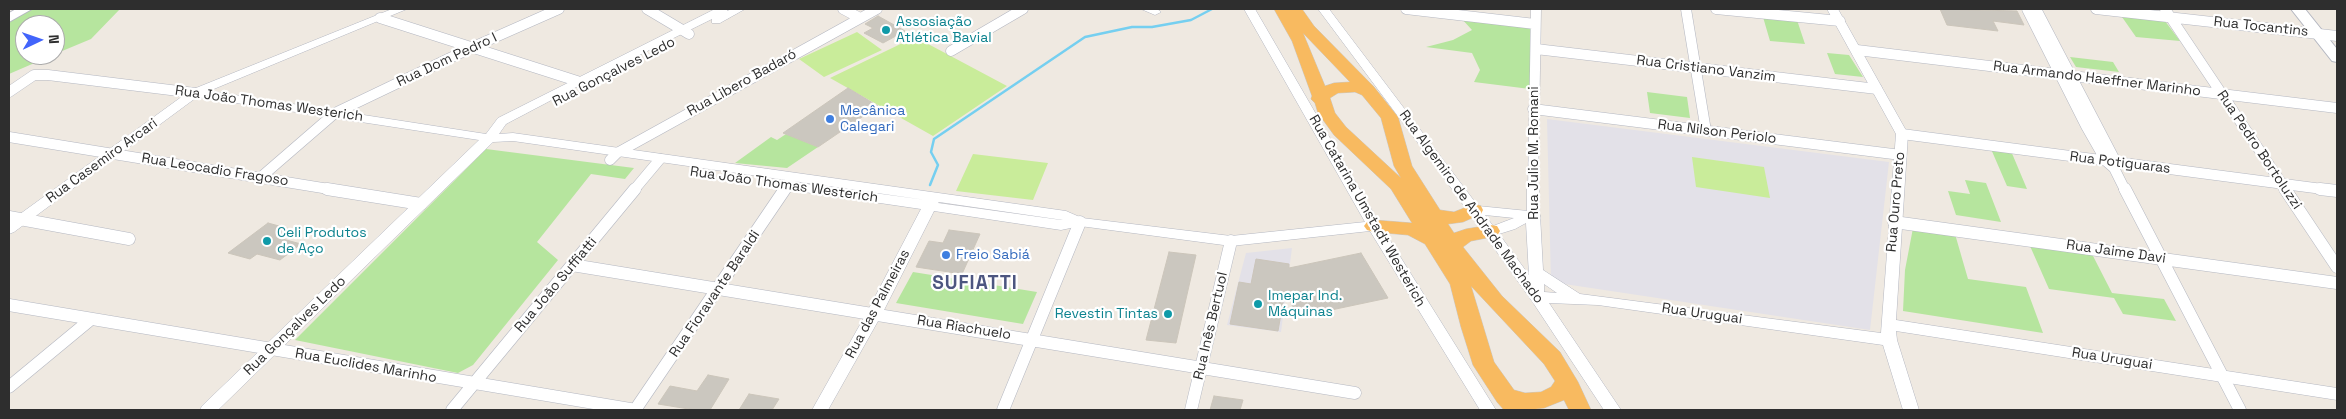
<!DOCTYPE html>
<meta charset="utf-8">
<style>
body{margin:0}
#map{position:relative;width:2346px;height:419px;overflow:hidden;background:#efe9e1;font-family:"Space Grotesk",sans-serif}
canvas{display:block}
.frame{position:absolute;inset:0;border:10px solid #2e2e2e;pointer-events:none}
.north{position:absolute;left:15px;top:15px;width:50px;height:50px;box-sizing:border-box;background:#fff;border:1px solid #ababab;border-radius:50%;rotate:87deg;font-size:14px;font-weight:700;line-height:20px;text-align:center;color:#2e2e2e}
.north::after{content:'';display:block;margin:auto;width:18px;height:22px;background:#4264fb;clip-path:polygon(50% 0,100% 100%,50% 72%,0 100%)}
</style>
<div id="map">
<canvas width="2346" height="419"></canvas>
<div class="frame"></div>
<div class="north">N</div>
</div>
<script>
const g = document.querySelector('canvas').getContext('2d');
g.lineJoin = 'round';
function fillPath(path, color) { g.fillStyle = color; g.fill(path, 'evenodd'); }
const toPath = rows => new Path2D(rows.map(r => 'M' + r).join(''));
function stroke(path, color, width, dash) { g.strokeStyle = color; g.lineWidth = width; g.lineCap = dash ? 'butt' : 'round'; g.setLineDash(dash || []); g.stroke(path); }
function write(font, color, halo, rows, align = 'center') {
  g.font = font + ' "Space Grotesk",sans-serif'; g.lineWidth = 4.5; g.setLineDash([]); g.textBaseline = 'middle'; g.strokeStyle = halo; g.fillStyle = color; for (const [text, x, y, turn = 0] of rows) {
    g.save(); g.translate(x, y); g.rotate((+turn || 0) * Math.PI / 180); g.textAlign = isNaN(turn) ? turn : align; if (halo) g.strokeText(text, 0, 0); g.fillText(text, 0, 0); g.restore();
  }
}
fillPath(toPath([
 [1547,119,1889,162,1870,330,1551,282],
 [1292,248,1281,332,1227,325,1246,253]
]), '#e3e1e8');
fillPath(toPath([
 [28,9,120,9,91,39,55,54,55,25,25,25,25,55,53,55,9,74,9,19],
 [1763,17,1797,20,1805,44,1770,41],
 [2122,17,2165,21,2180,41,2136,37],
 [1461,18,1531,25,1530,89,1474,82,1480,70,1472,53,1426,47,1453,40,1472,30],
 [1827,53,1849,55,1863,77,1835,74],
 [2070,57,2113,62,2119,72,2076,67],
 [1647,92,1687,97,1690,118,1650,113],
 [786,134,818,147,787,168,735,163,771,137,777,140],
 [486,149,634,168,625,179,591,174,537,242,558,260,473,365,458,373,295,340],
 [1991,149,2011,151,2027,189,2007,186],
 [1965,180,1986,183,2001,222,1956,215,1948,191,1970,194],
 [1913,228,1955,234,1968,279,2026,287,2043,333,1903,311,1905,270],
 [2030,246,2092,254,2112,293,2164,299,2176,321,2123,314,2114,298,2049,289],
 [913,272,1037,292,1023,324,896,303]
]), '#b6e59e');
fillPath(toPath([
 [857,32,882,50,824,77,799,59],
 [915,37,1007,86,933,136,830,78],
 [973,154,1048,163,1033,200,956,191],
 [1692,157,1764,167,1770,198,1696,187]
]), '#c9ec9a');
stroke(toPath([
 [930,185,938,165,931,152,934,139,1085,37,1132,27,1152,27,1191,20,1212,9]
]), '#75cff0', 2.5);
const building = toPath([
 [1940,9,2017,11,2024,25,1993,21,1998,31,1947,25,1940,9],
 [878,16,905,31,883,43,864,33,873,28,865,24,878,16],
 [848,88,878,106,818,147,783,133,848,88],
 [268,223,290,229,279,238,301,244,280,260,257,254,250,259,228,253,268,223],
 [949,230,980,234,962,274,916,267,929,241,943,243,949,230],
 [1169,252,1196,255,1176,343,1146,340,1169,252],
 [1361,253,1388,298,1298,317,1285,291,1278,331,1230,324,1239,282,1251,284,1256,259,1289,264,1289,268,1361,253],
 [708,375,729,379,710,410,695,410,658,404,670,386,697,391,708,375],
 [749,394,779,399,772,410,739,410,749,394],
 [1214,396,1243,400,1240,410,1210,410,1214,396]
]);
fillPath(building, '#cbc7bf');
stroke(building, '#cbc5ba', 1);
const minorFar1 = toPath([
 [647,9,689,34],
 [843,9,860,18],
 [1406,9,1535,24],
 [1686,9,1706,131],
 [1716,9,1840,21],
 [2027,9,2086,126,2106,161,2114,168,2125,190],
 [2036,9,2116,162,2114,167],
 [2096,9,2337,36],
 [2165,9,2286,190],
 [380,18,577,81,585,86],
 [1536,49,1877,89],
 [1857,50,2337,108],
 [951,51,1023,9],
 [9,92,34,75,48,75,195,93],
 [1533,109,1901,155],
 [1902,134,2330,190],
 [9,137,335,190],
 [610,160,617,153,877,9],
 [261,177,335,113,473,47,559,9],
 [634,190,660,159],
 [784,190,792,178],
 [1533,190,1536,9]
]);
const minor = toPath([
 [327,189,421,204],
 [2125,189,2240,410],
 [2285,189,2337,267],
 [2320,189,2337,191],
 [1533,215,1533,189],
 [9,217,129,239],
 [1894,222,2337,283],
 [572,265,1355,393],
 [9,305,636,410],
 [9,387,90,320],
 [452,410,635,189],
 [635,410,785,189],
 [1003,410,1080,222],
 [1191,410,1231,241]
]);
const tertiary = toPath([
 [392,9,407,9,209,91,486,134,498,118,715,9,728,9,727,11,732,9,745,9,720,23,712,23,712,19,601,74,506,124,499,134,513,133,1066,211,1082,218,1231,236,1365,222,1244,9,1255,9,1381,226,1496,410,1480,410,1370,231,1231,246,1080,226,1061,230,934,211,882,314,828,410,812,410,866,314,921,209,777,188,770,184,777,180,926,200,513,141,493,142,218,410,200,410,202,406,479,140,197,97,14,232,9,234,9,222,191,90,392,9],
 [938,203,939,202,1063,220,1061,220,938,203],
 [1141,9,1157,9,1161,12,1155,15,1141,9],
 [1318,9,1329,9,1478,206,1538,212,1540,215,1543,270,1580,294,1881,333,1896,134,1827,9,1838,9,1908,134,1896,320,2337,388,2337,400,1896,331,1897,340,1919,410,1903,410,1883,345,1598,305,1549,303,1621,410,1604,410,1532,301,1444,178,1318,9],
 [1485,215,1514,218,1493,226,1485,215],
 [1526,223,1529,275,1499,234,1515,229,1526,223],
 [1544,284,1557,293,1544,292,1544,284]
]);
const secondary = toPath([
 [16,9,32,9,9,22,9,13,16,9],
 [2291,9,2305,9,2337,49,2337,62,2332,61,2291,9]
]);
const trunk = toPath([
 [1274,9,1302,9,1314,26,1374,87,1398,117,1412,166,1440,210,1454,212,1474,204,1481,206,1483,210,1481,214,1463,222,1448,224,1454,233,1466,229,1490,225,1497,226,1500,231,1497,236,1471,241,1463,247,1502,296,1560,352,1578,382,1591,410,1569,410,1564,400,1544,408,1527,410,1504,410,1497,402,1473,365,1461,327,1450,284,1425,244,1408,235,1374,232,1367,230,1364,226,1367,222,1374,220,1412,223,1391,189,1334,135,1318,113,1315,103,1311,99,1312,96,1292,41,1274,9],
 [1303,33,1350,82,1334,83,1325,86,1303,33],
 [1355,92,1362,95,1381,118,1394,166,1401,178,1346,127,1335,113,1330,98,1338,93,1355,92],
 [1471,286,1544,364,1555,381,1551,387,1541,392,1525,393,1514,390,1494,362,1471,286]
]);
stroke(minorFar1, '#b4b7c1', 11);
stroke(minor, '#b4b7c1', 13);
stroke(tertiary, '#b4b7c1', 1);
stroke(secondary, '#b4b7c1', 2);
stroke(trunk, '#c9c9c9', 1);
stroke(minorFar1, '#fff', 10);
stroke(minor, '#fff', 12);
fillPath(tertiary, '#fff');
fillPath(secondary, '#fff');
fillPath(trunk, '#f8ba60');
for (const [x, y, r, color] of [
 [886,30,5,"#0f9aa8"],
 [830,119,5,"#3f7fe0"],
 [267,241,5,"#0f9aa8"],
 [946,255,5,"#3f7fe0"],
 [1258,304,5,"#0f9aa8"],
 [1168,314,5,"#0f9aa8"]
]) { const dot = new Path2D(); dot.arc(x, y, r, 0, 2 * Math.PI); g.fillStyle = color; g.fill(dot); stroke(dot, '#fff', 2); }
write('14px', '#0d838f', '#fff', [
 ["Assosiação",896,22],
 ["Atlética Bavial",896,38],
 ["Celi Produtos",277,233],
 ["de Aço",277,249],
 ["Imepar Ind.",1268,296],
 ["Máquinas",1268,312],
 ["Revestin Tintas",1158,314,"right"]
], 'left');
write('14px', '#2e2e2e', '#fff', [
 ["Rua Tocantins",2261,27,6],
 ["Rua Dom Pedro I",447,60,-25],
 ["Rua Cristiano Vanzim",1706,69,7],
 ["Rua Gonçalves Ledo",614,72,-27],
 ["Rua Armando Haeffner Marinho",2097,79,7],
 ["Rua Libero Badaró",742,83,-29],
 ["Rua João Thomas Westerich",269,104,8],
 ["Rua Nilson Periolo",1717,132,7],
 ["Rua Pedro Bortoluzzi",2259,150,56],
 ["Rua Julio M. Romani",1534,153,-90],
 ["Rua Casemiro Arcari",102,161,-36],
 ["Rua Potiguaras",2120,163,7],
 ["Rua Leocadio Fragoso",215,170,9],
 ["Rua João Thomas Westerich",784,185,8],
 ["Rua Ouro Preto",1896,202,-85],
 ["Rua Algemiro de Andrade Machado",1471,207,54],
 ["Rua Catarina Umstadt Westerich",1367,211,60],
 ["Rua Jaime Davi",2116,252,8],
 ["Rua João Suffiatti",556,285,-50],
 ["Rua Fioravante Baraldi",715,294,-56],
 ["Rua das Palmeiras",878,304,-62],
 ["Rua Uruguai",1702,314,8],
 ["Rua Gonçalves Ledo",295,326,-44],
 ["Rua Inês Bertuol",1211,326,-77],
 ["Rua Riachuelo",964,328,9],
 ["Rua Uruguai",2112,359,9],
 ["Rua Euclides Marinho",366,366,10]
]);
write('14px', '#366cbe', '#fff', [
 ["Mecânica",840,111],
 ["Calegari",840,127],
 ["Freio Sabiá",956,255]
], 'left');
g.letterSpacing = '1px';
write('bold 19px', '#4d5680', '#fff', [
 ["SUFIATTI",975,284]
]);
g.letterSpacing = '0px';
</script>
